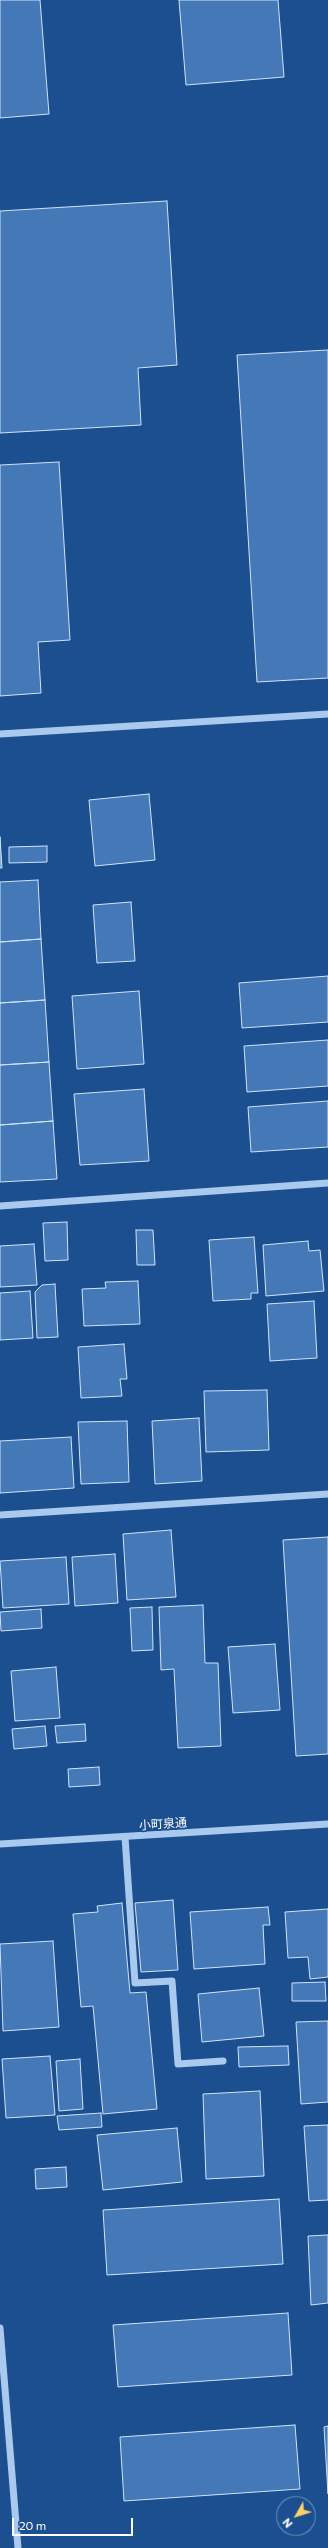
<!DOCTYPE html>
<meta charset="utf-8">
<style>
body{margin:0}
#map{position:relative;width:328px;height:2548px;overflow:hidden;background:#1b4f8f;font-family:Commissioner,sans-serif}
canvas{display:block}
.north{position:absolute;left:276px;top:2496px;width:40px;height:40px;box-sizing:border-box;background:#1b4f8f;border:1px solid #7695bc;border-radius:50%;rotate:231deg;font-size:11px;font-weight:700;line-height:16px;text-align:center;color:#fff}
.north::after{content:'';display:block;margin:auto;width:14px;height:18px;background:#ffd166;clip-path:polygon(50% 0,100% 100%,50% 72%,0 100%)}
.scale{position:absolute;left:12px;top:2518px;width:121px;height:18px;box-sizing:border-box;border:2px solid #fff;border-top:0;padding-left:5px;font-size:12px;line-height:14px;white-space:nowrap;color:#fff;-webkit-text-stroke:3px #1b4f8f;paint-order:stroke}
</style>
<div id="map">
<canvas width="328" height="2548"></canvas>
<div class="north">N</div>
<div class="scale">20 m</div>
</div>
<script>
const g = document.querySelector('canvas').getContext('2d');
g.lineJoin = 'round';
function fillPath(path, color) { g.fillStyle = color; g.fill(path, 'evenodd'); }
const toPath = rows => new Path2D(rows.map(r => 'M' + r).join(''));
function stroke(path, color, width, dash) { g.strokeStyle = color; g.lineWidth = width; g.lineCap = dash ? 'butt' : 'round'; g.setLineDash(dash || []); g.stroke(path); }
function write(font, color, halo, rows, align = 'center') {
  g.font = font + ' Commissioner,"Noto Sans JP",sans-serif'; g.lineWidth = 3.5; g.setLineDash([]); g.textBaseline = 'middle'; g.strokeStyle = halo; g.fillStyle = color; for (const [text, x, y, turn = 0] of rows) {
    g.save(); g.translate(x, y); g.rotate((+turn || 0) * Math.PI / 180); g.textAlign = isNaN(turn) ? turn : align; if (halo) g.strokeText(text, 0, 0); g.fillText(text, 0, 0); g.restore();
  }
}
const building = toPath([
 [0,0,40,0,49,114,0,118,0,0],
 [179,0,278,0,284,77,186,85,179,0],
 [167,201,177,365,138,368,141,425,0,433,0,211,167,201],
 [328,350,328,678,257,682,237,355,328,350],
 [59,462,70,640,38,642,41,693,0,696,0,465,59,462],
 [149,794,155,860,95,866,89,800,149,794],
 [0,837,2,868,0,868,0,837],
 [47,846,47,862,9,863,9,847,47,846],
 [38,880,41,939,0,942,0,882,38,880],
 [131,902,135,961,97,963,93,905,131,902],
 [41,939,45,1000,0,1003,0,942,41,939],
 [328,976,328,1022,242,1028,239,983,328,976],
 [139,991,144,1064,77,1069,72,996,139,991],
 [45,1000,49,1062,0,1065,0,1003,45,1000],
 [328,1040,328,1086,247,1092,244,1046,328,1040],
 [49,1062,53,1121,0,1125,0,1065,49,1062],
 [144,1089,149,1161,80,1165,74,1094,144,1089],
 [328,1101,328,1147,251,1152,248,1107,328,1101],
 [53,1121,57,1179,0,1182,0,1125,53,1121],
 [67,1222,68,1260,45,1261,43,1223,67,1222],
 [136,1230,153,1230,155,1265,137,1265,136,1230],
 [254,1237,258,1293,251,1293,251,1299,213,1301,209,1240,254,1237],
 [308,1241,309,1251,320,1250,324,1291,266,1296,263,1245,308,1241],
 [34,1244,37,1285,0,1287,0,1246,34,1244],
 [138,1281,140,1324,84,1326,82,1289,106,1288,105,1282,138,1281],
 [55,1284,58,1337,37,1338,35,1292,42,1285,55,1284],
 [30,1291,33,1338,0,1340,0,1293,30,1291],
 [314,1301,317,1358,270,1361,267,1304,314,1301],
 [124,1344,127,1379,120,1379,122,1396,81,1398,78,1347,124,1344],
 [267,1390,269,1450,206,1452,204,1391,267,1390],
 [199,1418,202,1481,155,1484,152,1421,199,1418],
 [127,1421,129,1482,81,1484,78,1422,127,1421],
 [71,1437,74,1488,0,1493,0,1441,71,1437],
 [171,1530,176,1597,127,1600,123,1534,171,1530],
 [328,1537,328,1754,296,1756,283,1540,328,1537],
 [115,1554,118,1603,75,1606,72,1557,115,1554],
 [66,1557,69,1604,3,1608,0,1561,66,1557],
 [203,1605,205,1663,218,1663,221,1746,178,1748,174,1669,161,1670,159,1607,203,1605],
 [152,1607,153,1650,132,1651,130,1608,152,1607],
 [41,1609,42,1628,1,1631,0,1612,41,1609],
 [275,1644,280,1710,233,1713,228,1647,275,1644],
 [56,1667,60,1718,15,1721,11,1671,56,1667],
 [85,1724,86,1741,57,1743,55,1726,85,1724],
 [45,1726,47,1746,14,1749,12,1729,45,1726],
 [99,1767,100,1785,69,1787,68,1769,99,1767],
 [173,1900,178,1970,141,1972,135,1903,173,1900],
 [122,1903,130,1993,146,1992,157,2109,103,2114,93,2006,81,2007,73,1914,98,1912,97,1906,122,1903],
 [268,1907,270,1925,263,1925,265,1964,194,1969,190,1912,268,1907],
 [328,1909,328,1977,310,1979,308,1957,288,1958,285,1912,328,1909],
 [53,1941,59,2027,3,2031,0,1944,53,1941],
 [325,1982,326,2001,292,2001,292,1983,325,1982],
 [259,1988,264,2036,202,2042,198,1994,259,1988],
 [328,2021,328,2102,301,2104,296,2022,328,2021],
 [288,2046,289,2065,239,2067,238,2047,288,2046],
 [50,2056,55,2115,6,2118,2,2059,50,2056],
 [80,2059,83,2109,59,2111,56,2061,80,2059],
 [260,2091,264,2176,206,2179,203,2094,260,2091],
 [101,2113,102,2127,59,2130,57,2116,101,2113],
 [328,2125,328,2200,309,2201,304,2126,328,2125],
 [177,2128,182,2182,103,2190,97,2135,177,2128],
 [66,2167,67,2187,36,2189,35,2169,66,2167],
 [279,2199,283,2264,107,2275,103,2210,279,2199],
 [328,2235,328,2303,311,2305,308,2236,328,2235],
 [288,2313,292,2375,118,2387,113,2325,288,2313],
 [295,2425,300,2489,124,2501,120,2437,295,2425],
 [328,2426,328,2494,324,2427,328,2426]
]);
fillPath(building, '#4478b7');
stroke(building, '#cfe3fa', 1);
stroke(toPath([
 [0,734,328,714],
 [0,1206,328,1183],
 [0,1515,328,1494],
 [125,1837,135,1983,172,1981,178,2064,223,2061],
 [0,1844,328,1824],
 [0,2328,18,2548]
]), '#a9c9ee', 7);
write('12px', '#fff', '#1b4f8f', [
 ["小町泉通",163,1824,-4]
]);
</script>
